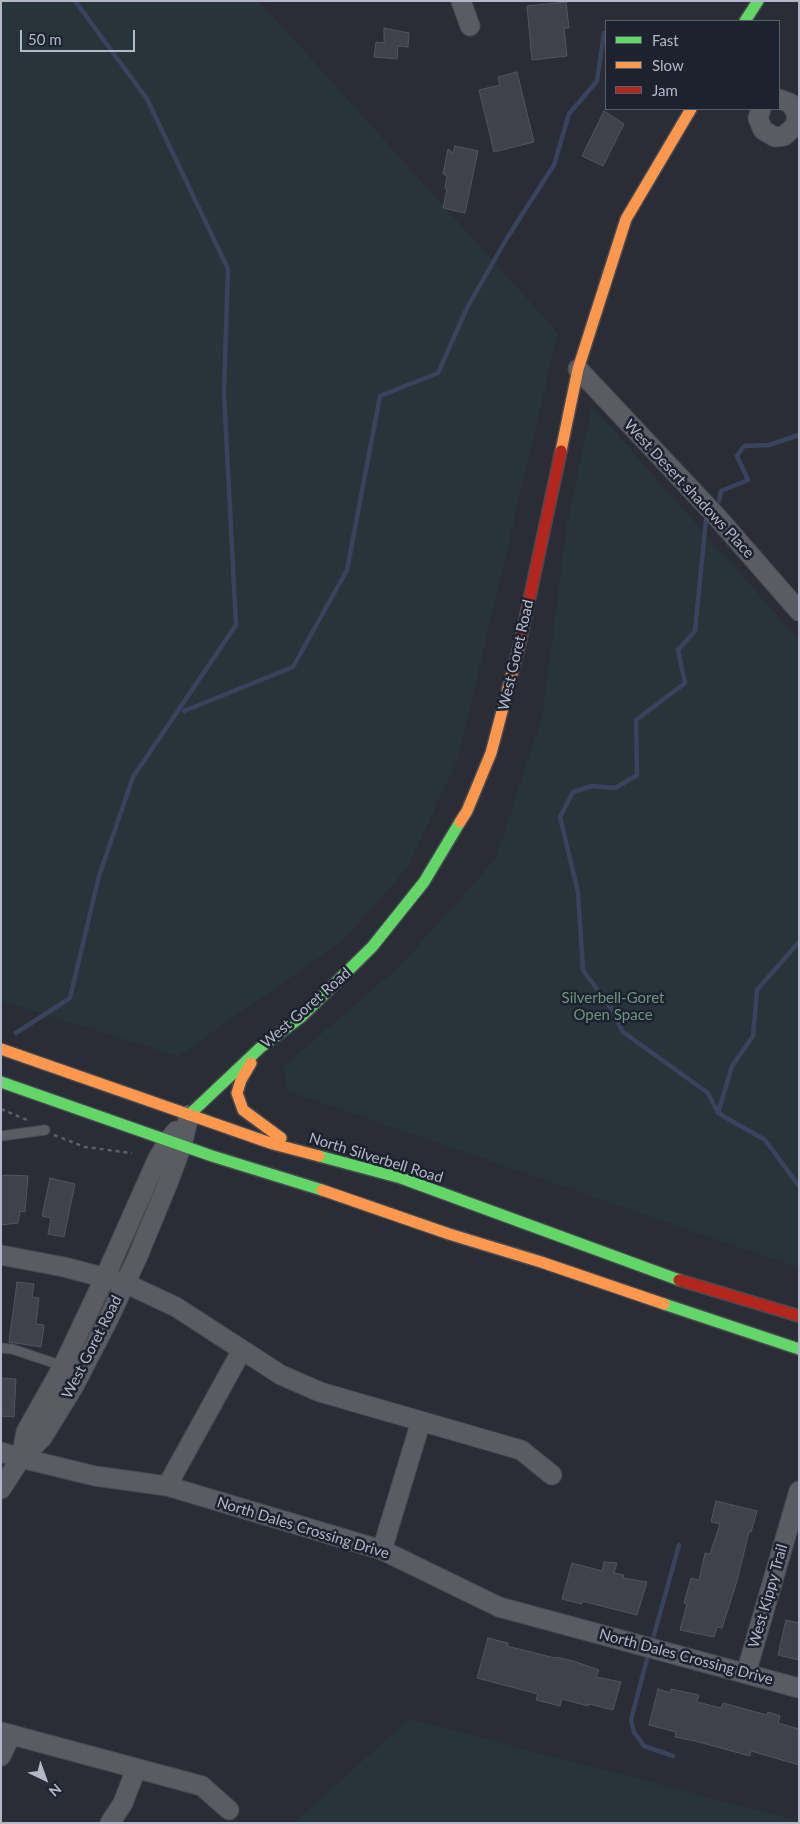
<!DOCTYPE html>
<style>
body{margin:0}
#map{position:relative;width:800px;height:1824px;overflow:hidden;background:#2a2d35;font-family:Lato,sans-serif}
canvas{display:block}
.frame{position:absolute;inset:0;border:2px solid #b4b8c6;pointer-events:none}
.legend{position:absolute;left:605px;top:20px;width:175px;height:90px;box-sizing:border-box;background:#1d222f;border:1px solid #595e6b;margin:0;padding:6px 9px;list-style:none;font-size:15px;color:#b4b8c6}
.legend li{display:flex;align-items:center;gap:10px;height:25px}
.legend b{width:25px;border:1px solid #595e6b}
.north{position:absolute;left:20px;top:1754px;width:50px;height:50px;-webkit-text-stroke:4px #1d222f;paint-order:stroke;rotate:138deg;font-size:14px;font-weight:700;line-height:20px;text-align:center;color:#b4b8c6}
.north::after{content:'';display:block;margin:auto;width:18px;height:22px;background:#b4b8c6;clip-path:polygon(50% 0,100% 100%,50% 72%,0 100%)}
.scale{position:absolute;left:20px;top:30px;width:115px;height:22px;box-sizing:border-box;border:2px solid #b4b8c6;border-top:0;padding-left:6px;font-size:15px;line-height:18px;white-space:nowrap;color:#b4b8c6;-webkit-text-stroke:4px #1d222f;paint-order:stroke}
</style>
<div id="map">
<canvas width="800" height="1824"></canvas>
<div class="frame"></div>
<ul class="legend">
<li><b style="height:6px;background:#63d668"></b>Fast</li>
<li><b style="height:6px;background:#ff974d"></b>Slow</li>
<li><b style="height:6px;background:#b3261e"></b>Jam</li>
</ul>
<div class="north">N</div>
<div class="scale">50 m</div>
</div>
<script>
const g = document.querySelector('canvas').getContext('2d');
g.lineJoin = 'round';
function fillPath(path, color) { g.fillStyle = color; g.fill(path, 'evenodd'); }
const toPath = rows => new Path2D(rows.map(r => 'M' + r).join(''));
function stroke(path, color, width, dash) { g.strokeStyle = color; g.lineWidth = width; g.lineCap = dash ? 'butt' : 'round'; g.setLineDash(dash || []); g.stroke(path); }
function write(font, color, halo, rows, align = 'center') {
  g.font = font + ' Lato,sans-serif'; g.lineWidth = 5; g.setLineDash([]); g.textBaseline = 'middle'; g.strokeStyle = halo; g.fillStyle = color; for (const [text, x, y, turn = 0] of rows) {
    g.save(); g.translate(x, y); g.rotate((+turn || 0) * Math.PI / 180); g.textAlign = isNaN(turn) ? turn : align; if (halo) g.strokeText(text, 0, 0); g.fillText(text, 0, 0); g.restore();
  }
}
fillPath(toPath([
 [1,1,259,1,558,333,458,759,407,868,343,941,178,1056,1,1001],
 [592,406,799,640,799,1268,288,1091,283,1067,401,965,496,858,542,718,567,524],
 [409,1719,799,1821,799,1823,294,1823]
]), '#27353a');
stroke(toPath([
 [719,501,721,491,748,480,737,456,744,446,769,445,799,435],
 [706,520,695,631,678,650,685,683,636,720,637,775,615,788,592,786,573,792,560,817,578,892,583,970,611,1008,623,1032,708,1093,718,1113,765,1140,799,1186],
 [184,711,293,667,347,570,380,396,438,373,467,308,507,238,554,165,569,114,597,81,604,33],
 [16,1033,70,998,99,876,133,777,236,625,224,393,228,269,147,99,75,1],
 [718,1113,732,1066,753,1036,757,990,799,942],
 [654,1635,679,1545],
 [647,1659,631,1720,634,1732,644,1746,673,1756]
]), '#39435e', 4.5);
const building = toPath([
 [566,2,569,28,564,28,567,56,532,60,527,6,566,2],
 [384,28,409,33,408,47,398,46,397,59,374,57,376,42,384,43,384,28],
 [517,72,534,142,494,152,479,90,500,85,498,77,517,72],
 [604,111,624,124,603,166,582,156,604,111],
 [455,146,478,151,465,213,443,208,447,189,445,188,447,176,443,174,448,149,453,153,455,146],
 [7,1175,28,1176,25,1212,20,1211,18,1223,1,1225,1,1176,7,1175],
 [50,1178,75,1184,64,1237,48,1234,51,1218,42,1216,50,1178],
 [17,1282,34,1284,32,1297,39,1298,36,1324,44,1325,41,1347,9,1342,17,1282],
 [1,1378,16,1379,14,1417,1,1416,1,1378],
 [716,1501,757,1511,751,1532,749,1532,737,1581,722,1628,717,1627,714,1637,680,1630,687,1604,684,1603,691,1578,699,1580,705,1553,710,1554,720,1524,711,1522,716,1501],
 [604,1562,617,1563,614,1573,624,1575,623,1578,647,1582,637,1615,582,1601,582,1604,562,1599,572,1563,602,1571,604,1562],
 [786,1620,799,1623,799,1660,778,1655,786,1620],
 [488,1638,508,1643,507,1646,555,1658,556,1657,573,1661,599,1670,596,1677,621,1682,613,1710,589,1704,588,1706,562,1699,560,1706,536,1700,538,1694,477,1678,488,1638],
 [658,1689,670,1693,671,1689,699,1695,697,1702,721,1708,723,1703,767,1715,768,1712,780,1716,778,1723,799,1729,799,1765,751,1751,750,1756,695,1741,675,1737,676,1732,649,1725,658,1689]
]);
fillPath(building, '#3f424a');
stroke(building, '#51555d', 1);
const lane = toPath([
 [1,1136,45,1130],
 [1,1348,12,1349,63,1366]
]);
const street = toPath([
 [461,1,470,26],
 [761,109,758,118,763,130,775,137,784,136,795,126,797,115,793,107,790,103,779,99],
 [578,369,718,518,799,611],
 [1,1255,64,1267,125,1283,176,1307,281,1375,320,1392,521,1450,552,1475],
 [1,1452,21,1458,95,1476,167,1486,382,1550,499,1607,799,1688],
 [21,1458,26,1432,63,1366,105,1277,157,1160,168,1141,176,1131],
 [167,1486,242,1350],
 [1,1489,21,1458,42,1438,74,1386,107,1322,137,1258,168,1183,182,1145,189,1115],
 [382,1550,421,1421],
 [746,1673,799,1491],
 [1,1732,202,1786,229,1810],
 [1,1756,11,1735],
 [110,1823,123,1803,136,1769]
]);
const fast = toPath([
 [745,21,758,1],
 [1,1082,212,1156,322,1190],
 [189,1115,261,1047,301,1017,372,947,424,882,460,822],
 [319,1156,401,1178,679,1280],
 [664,1304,799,1349]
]);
const slow = toPath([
 [561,451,578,369,626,219,691,109],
 [460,822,467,811,491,753,520,643],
 [1,1049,273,1144,319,1156],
 [251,1063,241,1080,237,1093,243,1110,281,1138],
 [322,1190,449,1234,541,1262,664,1304]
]);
const jam = toPath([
 [520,643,561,451],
 [679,1280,799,1316]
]);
stroke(lane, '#474a4f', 11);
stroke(street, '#474a4f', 21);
stroke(fast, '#474a52', 14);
stroke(slow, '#474a52', 14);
stroke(jam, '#474a52', 14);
stroke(toPath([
 [1,1109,27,1120],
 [54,1135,85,1147,132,1153]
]), '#5c6067', 2.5, [4, 4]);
stroke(lane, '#595c63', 9);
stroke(street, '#595c63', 19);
stroke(fast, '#63d668', 11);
stroke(slow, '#ff974d', 11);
stroke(jam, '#b3261e', 11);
write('15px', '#b4b8c6', '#1d222f', [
 ["West Desert shadows Place",689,489,47],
 ["West Goret Road",516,655,-77],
 ["West Goret Road",306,1008,-41],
 ["North Silverbell Road",376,1158,17],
 ["West Goret Road",92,1347,-63],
 ["North Dales Crossing Drive",303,1528,17],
 ["West Kippy Trail",768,1596,-74],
 ["North Dales Crossing Drive",686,1657,15]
]);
write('15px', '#6d957c', '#1d222f', [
 ["Silverbell-Goret",613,998],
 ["Open Space",613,1015]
]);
</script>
